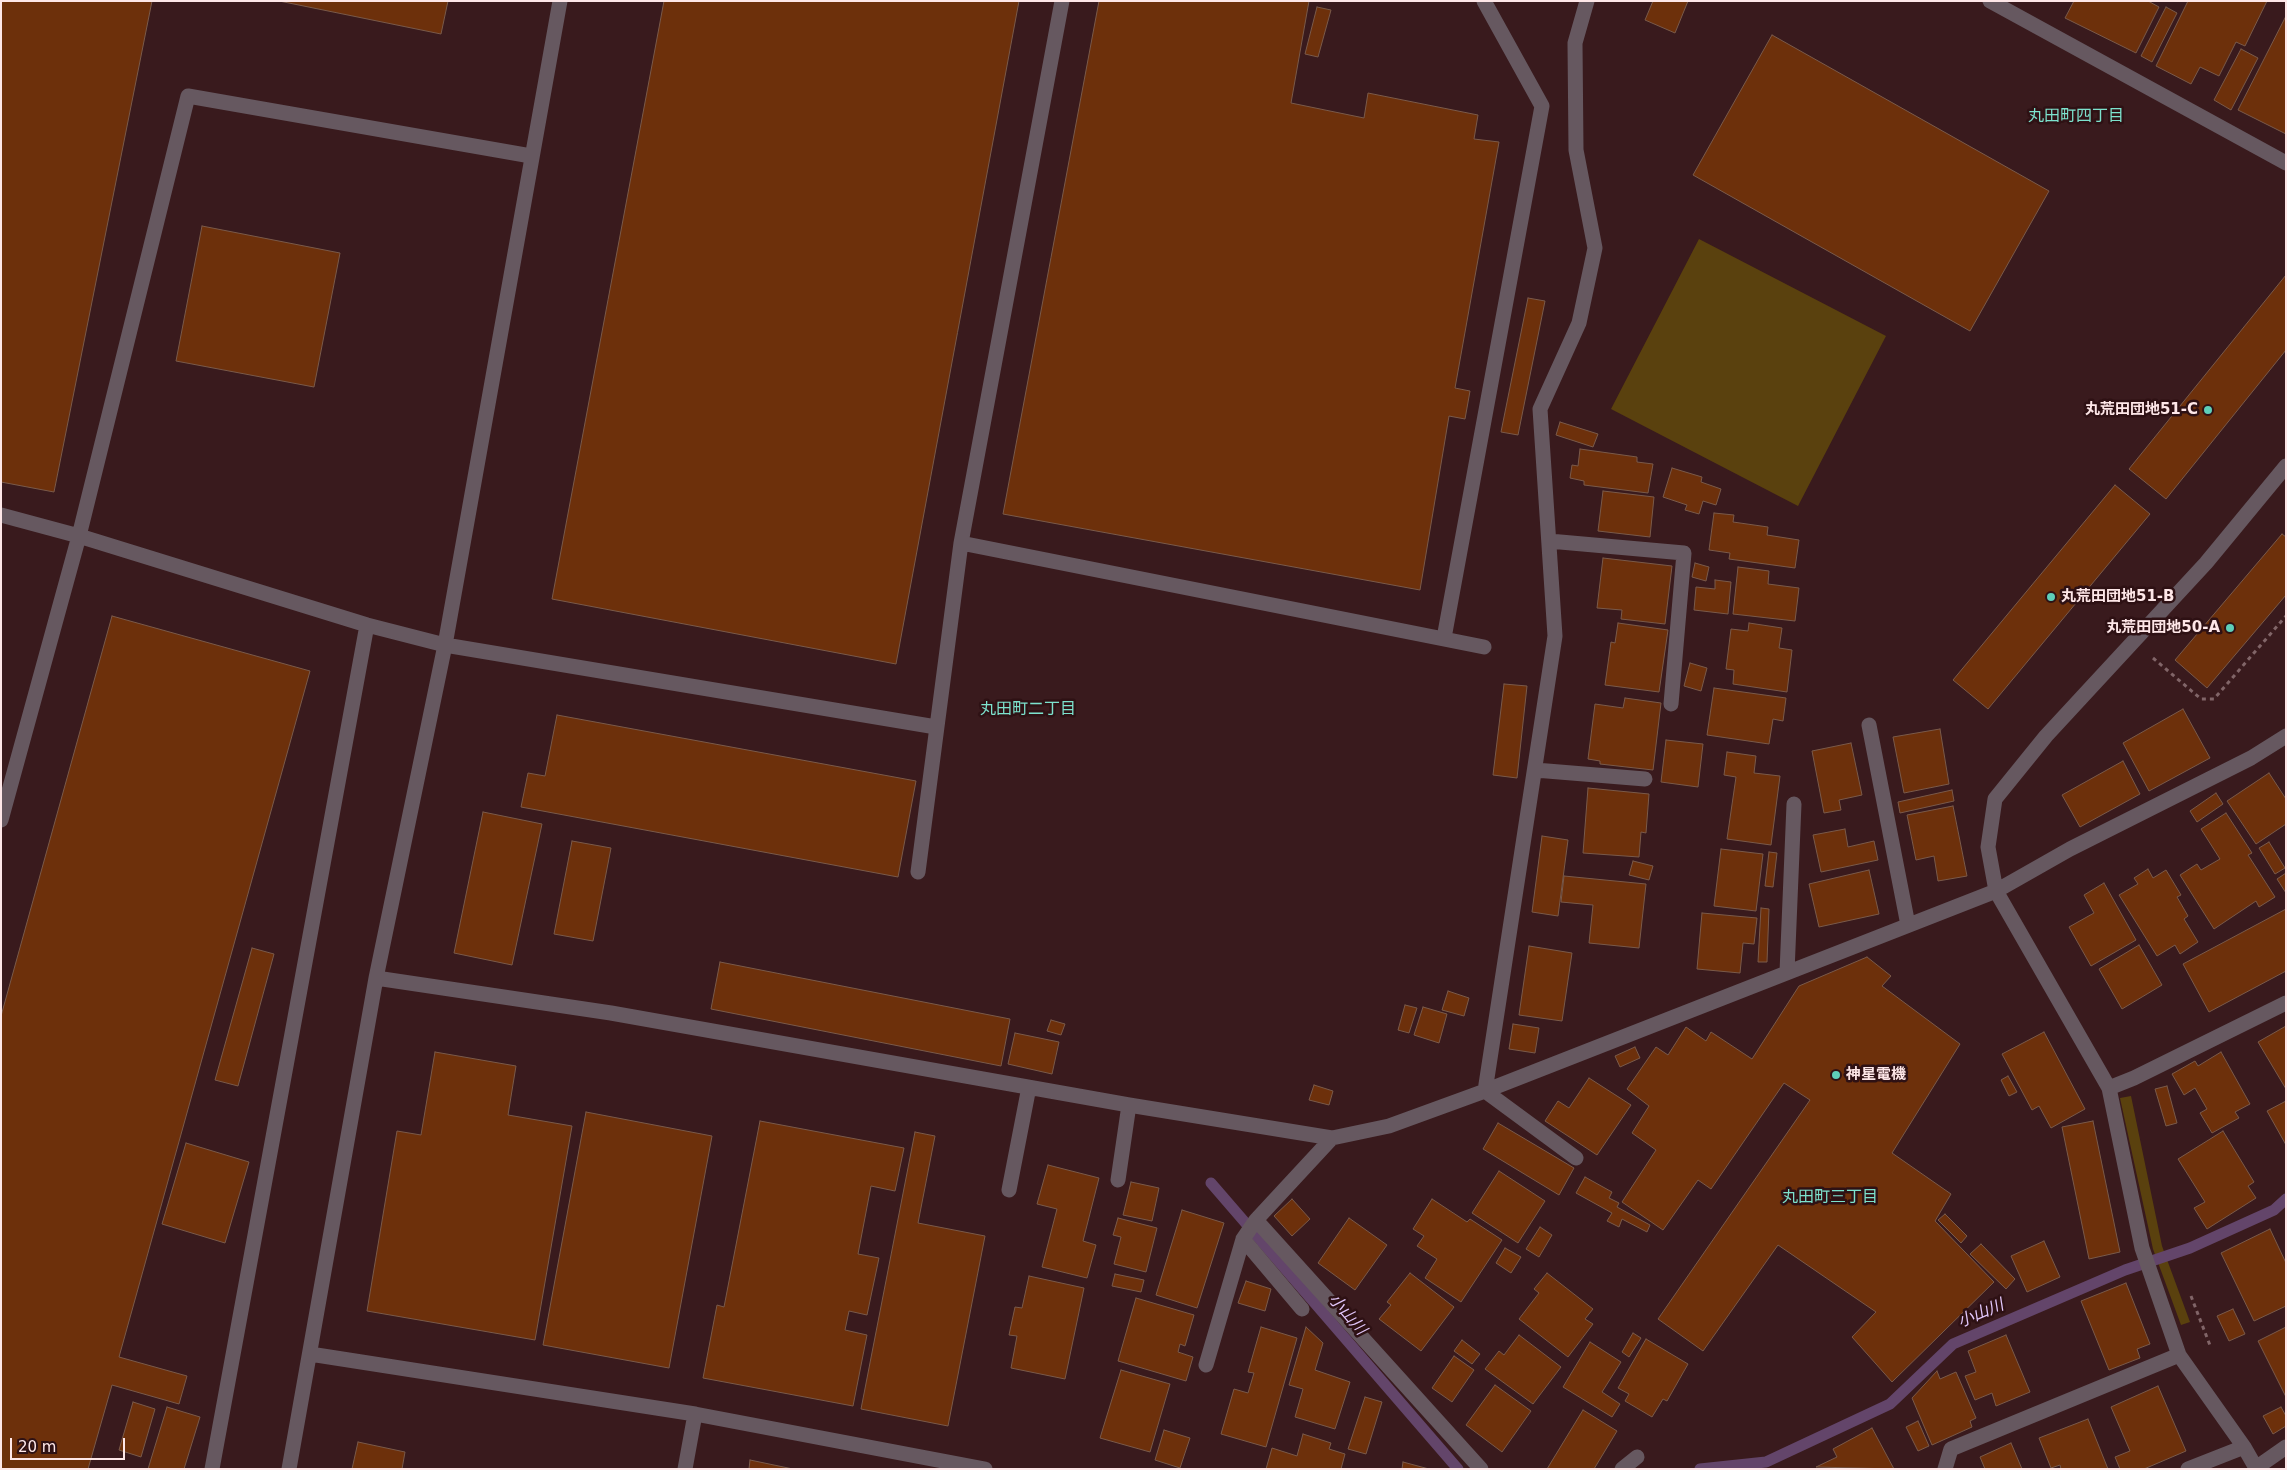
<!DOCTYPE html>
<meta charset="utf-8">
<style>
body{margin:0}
#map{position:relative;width:2287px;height:1470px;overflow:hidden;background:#391a1d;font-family:"DejaVu Sans",sans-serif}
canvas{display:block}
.frame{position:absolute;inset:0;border:2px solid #fee7e8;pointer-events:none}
.scale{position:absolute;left:10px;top:1438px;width:115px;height:22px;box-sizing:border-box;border:2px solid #fee7e8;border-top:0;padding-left:6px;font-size:15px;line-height:18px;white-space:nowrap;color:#fee7e8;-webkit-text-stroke:4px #2e1114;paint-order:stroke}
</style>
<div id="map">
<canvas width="2287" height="1470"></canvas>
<div class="frame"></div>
<div class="scale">20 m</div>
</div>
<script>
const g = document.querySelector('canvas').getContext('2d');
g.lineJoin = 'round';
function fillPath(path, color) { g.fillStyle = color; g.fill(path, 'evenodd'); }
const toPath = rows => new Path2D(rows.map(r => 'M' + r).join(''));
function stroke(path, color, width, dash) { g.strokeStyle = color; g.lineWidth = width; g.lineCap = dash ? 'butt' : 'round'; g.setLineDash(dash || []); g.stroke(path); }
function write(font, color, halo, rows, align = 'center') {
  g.font = font + ' "DejaVu Sans","Noto Sans JP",sans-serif'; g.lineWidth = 5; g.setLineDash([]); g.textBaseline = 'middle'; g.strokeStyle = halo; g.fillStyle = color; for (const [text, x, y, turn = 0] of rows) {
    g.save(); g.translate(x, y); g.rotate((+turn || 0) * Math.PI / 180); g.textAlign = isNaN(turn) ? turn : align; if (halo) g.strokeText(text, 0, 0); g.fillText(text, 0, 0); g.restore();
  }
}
fillPath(toPath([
 [1699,239,1886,336,1798,506,1611,409],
 [2131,1096,2162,1246,2190,1322,2181,1325,2153,1249,2120,1098]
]), '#5a410e');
stroke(toPath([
 [1211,1183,1458,1469],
 [1700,1469,1766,1462,1890,1404,1953,1344,2125,1270,2190,1248,2274,1210,2286,1199]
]), '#63456a', 11);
const building = toPath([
 [1,1,152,1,54,492,1,482,1,1],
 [279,1,448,1,441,34,279,1],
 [664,1,1019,1,896,664,552,599,664,1],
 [1099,1,1309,1,1291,103,1364,118,1368,93,1478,115,1474,139,1499,142,1455,388,1470,391,1465,419,1449,416,1420,590,1003,514,1099,1],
 [1653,1,1688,1,1675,33,1645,20,1653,1],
 [2074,1,2148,1,2159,7,2136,53,2065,18,2074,1],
 [2188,1,2267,1,2245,46,2236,42,2219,76,2200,67,2191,84,2156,66,2188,1],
 [1317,7,1331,10,1318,57,1305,54,1317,7],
 [2166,7,2177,13,2152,62,2141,56,2166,7],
 [2286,16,2286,134,2238,110,2286,16],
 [1772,35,2049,191,1970,331,1693,175,1772,35],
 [2241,49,2258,58,2231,110,2214,100,2241,49],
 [202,226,340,253,314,387,176,361,202,226],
 [2286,275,2286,350,2166,499,2129,469,2286,275],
 [1528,298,1545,301,1518,435,1501,432,1528,298],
 [1560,422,1598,434,1593,447,1556,435,1560,422],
 [1580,449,1637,457,1637,462,1653,464,1648,493,1584,485,1584,481,1570,478,1572,465,1578,466,1580,449],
 [1672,468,1702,477,1701,482,1721,489,1716,505,1703,501,1699,514,1685,510,1687,505,1663,497,1672,468],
 [2115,485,2150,514,1988,709,1953,680,2115,485],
 [1603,491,1654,497,1650,537,1598,531,1603,491],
 [1714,513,1734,515,1733,522,1768,527,1767,535,1799,540,1795,568,1729,559,1730,553,1709,550,1714,513],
 [2282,534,2286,537,2286,595,2207,688,2175,660,2282,534],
 [1603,558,1672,566,1665,624,1621,619,1622,610,1597,608,1603,558],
 [1695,563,1709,567,1706,581,1692,577,1695,563],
 [1738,567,1769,571,1768,584,1799,588,1795,621,1733,614,1738,567],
 [1715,580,1731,582,1728,614,1694,610,1696,587,1715,589,1715,580],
 [112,616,310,671,119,1357,187,1376,179,1404,112,1385,88,1469,1,1469,1,1016,112,616],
 [1618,623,1668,630,1659,692,1605,685,1611,642,1615,643,1618,623],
 [1749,623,1782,628,1779,648,1792,650,1787,692,1733,684,1734,670,1726,669,1731,629,1748,631,1749,623],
 [1690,663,1707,668,1701,691,1684,686,1690,663],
 [1504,684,1527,686,1517,778,1493,775,1504,684],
 [1714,688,1786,698,1783,721,1773,719,1769,744,1707,735,1714,688],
 [1625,698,1661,703,1653,770,1600,764,1600,761,1588,759,1595,704,1623,708,1625,698],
 [2183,709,2210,758,2149,791,2123,743,2183,709],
 [557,715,916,781,898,877,521,807,528,773,545,776,557,715],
 [1940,729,1949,784,1904,793,1893,737,1940,729],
 [1666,740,1703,744,1698,787,1661,782,1666,740],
 [1851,743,1862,795,1839,800,1841,810,1824,813,1812,751,1851,743],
 [1727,752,1756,756,1754,773,1780,776,1771,845,1727,839,1736,777,1724,775,1727,752],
 [2123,761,2140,794,2080,827,2062,795,2123,761],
 [2269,773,2286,799,2286,824,2256,844,2227,801,2269,773],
 [1588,788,1649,794,1646,833,1641,832,1639,857,1583,853,1588,788],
 [1952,790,1954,801,1900,813,1898,802,1952,790],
 [2216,793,2223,804,2197,822,2190,811,2216,793],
 [1953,806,1967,876,1938,881,1934,856,1916,860,1907,815,1953,806],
 [483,812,542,824,512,965,454,953,483,812],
 [2226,813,2252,853,2248,855,2275,897,2259,907,2256,901,2214,929,2180,875,2197,864,2201,870,2220,859,2201,829,2226,813],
 [1845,829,1848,847,1874,841,1878,860,1821,872,1813,835,1845,829],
 [1542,836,1568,840,1558,916,1532,912,1542,836],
 [572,841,611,848,593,941,554,934,572,841],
 [2269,842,2285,868,2275,874,2259,848,2269,842],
 [1721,849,1763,854,1756,911,1714,906,1721,849],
 [1769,852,1777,853,1773,887,1765,886,1769,852],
 [1633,861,1653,866,1649,880,1629,875,1633,861],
 [2148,869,2153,878,2166,870,2181,895,2177,897,2188,916,2184,919,2198,942,2180,954,2175,945,2157,956,2119,895,2138,884,2134,878,2148,869],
 [1869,870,1879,914,1819,927,1809,884,1869,870],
 [2286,873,2286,893,2277,879,2286,873],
 [1564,876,1646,884,1639,948,1589,943,1593,905,1561,902,1564,876],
 [2104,883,2136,940,2091,966,2069,927,2094,913,2084,895,2104,883],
 [1761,908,1769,909,1767,962,1758,962,1761,908],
 [2286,909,2286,971,2209,1012,2183,964,2286,909],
 [1702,913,1757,918,1754,944,1743,943,1740,973,1697,969,1702,913],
 [2139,945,2162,985,2122,1009,2099,969,2139,945],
 [1529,946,1572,953,1562,1021,1519,1015,1529,946],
 [252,948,274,954,238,1086,215,1080,252,948],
 [1867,957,1891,976,1882,986,1960,1044,1892,1153,1951,1194,1935,1221,1994,1282,1892,1382,1852,1337,1876,1312,1778,1245,1703,1351,1658,1319,1810,1100,1784,1083,1711,1189,1698,1180,1663,1230,1622,1202,1656,1150,1632,1133,1649,1106,1627,1089,1656,1047,1668,1055,1686,1027,1706,1041,1711,1032,1752,1059,1799,986,1867,957],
 [720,962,1010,1019,1001,1066,711,1009,720,962],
 [1448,991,1469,998,1464,1016,1442,1010,1448,991],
 [1405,1005,1417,1008,1409,1033,1398,1030,1405,1005],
 [1423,1007,1447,1014,1439,1043,1414,1035,1423,1007],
 [1051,1020,1065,1024,1061,1035,1047,1031,1051,1020],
 [1513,1024,1539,1028,1535,1053,1509,1049,1513,1024],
 [2286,1026,2286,1089,2258,1042,2286,1026],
 [2044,1032,2085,1109,2051,1128,2039,1106,2032,1110,2002,1054,2044,1032],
 [1015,1033,1059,1042,1052,1074,1008,1064,1015,1033],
 [1635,1047,1640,1058,1620,1067,1615,1056,1635,1047],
 [435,1052,516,1066,508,1115,572,1126,535,1340,367,1311,397,1131,421,1135,435,1052],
 [2221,1052,2250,1104,2235,1112,2239,1118,2212,1133,2200,1113,2207,1109,2195,1088,2184,1095,2172,1074,2195,1061,2198,1066,2221,1052],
 [2008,1076,2017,1092,2009,1096,2001,1080,2008,1076],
 [1589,1078,1631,1105,1597,1155,1545,1121,1558,1101,1569,1108,1589,1078],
 [1314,1085,1333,1091,1329,1105,1309,1100,1314,1085],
 [2167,1086,2177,1123,2166,1126,2155,1089,2167,1086],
 [2286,1101,2286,1145,2267,1111,2286,1101],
 [586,1112,712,1136,669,1368,543,1345,586,1112],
 [760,1121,904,1148,895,1191,871,1186,858,1254,879,1258,867,1315,849,1311,845,1330,867,1335,853,1406,703,1378,717,1305,724,1307,760,1121],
 [2093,1121,2120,1252,2089,1259,2062,1127,2093,1121],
 [1498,1123,1574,1168,1559,1195,1483,1149,1498,1123],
 [2223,1131,2254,1182,2248,1186,2256,1198,2207,1229,2194,1208,2205,1202,2178,1159,2223,1131],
 [915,1132,935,1136,918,1223,985,1236,948,1426,861,1409,915,1132],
 [186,1143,249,1162,225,1243,162,1224,186,1143],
 [1048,1165,1099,1178,1083,1241,1096,1245,1087,1278,1042,1267,1057,1209,1037,1204,1048,1165],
 [1499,1171,1545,1201,1518,1243,1472,1213,1499,1171],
 [1585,1177,1612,1192,1609,1198,1619,1203,1617,1207,1650,1225,1647,1232,1622,1219,1619,1227,1607,1221,1612,1213,1576,1193,1585,1177],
 [1131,1182,1159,1188,1152,1221,1123,1215,1131,1182],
 [1292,1199,1310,1219,1292,1236,1274,1216,1292,1199],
 [1432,1199,1467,1222,1470,1219,1502,1240,1461,1302,1425,1278,1437,1259,1417,1246,1424,1236,1413,1229,1432,1199],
 [1182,1210,1224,1223,1197,1308,1156,1295,1182,1210],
 [1945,1214,1967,1236,1961,1243,1938,1220,1945,1214],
 [1118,1218,1157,1228,1146,1272,1114,1264,1121,1237,1113,1235,1118,1218],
 [1349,1218,1387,1245,1355,1290,1318,1263,1349,1218],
 [1540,1227,1552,1235,1539,1257,1526,1249,1540,1227],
 [2270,1229,2286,1263,2286,1306,2254,1321,2221,1253,2270,1229],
 [2044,1241,2060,1277,2027,1292,2011,1256,2044,1241],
 [1981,1244,2015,1279,2006,1289,1970,1254,1981,1244],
 [1505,1248,1521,1257,1511,1273,1496,1263,1505,1248],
 [1410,1273,1454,1307,1421,1351,1379,1319,1391,1305,1387,1302,1410,1273],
 [1547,1273,1593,1309,1585,1319,1593,1324,1568,1357,1519,1319,1539,1293,1534,1289,1547,1273],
 [1115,1274,1144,1280,1141,1292,1112,1286,1115,1274],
 [1029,1276,1084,1288,1065,1379,1011,1368,1017,1336,1009,1335,1015,1307,1022,1308,1029,1276],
 [1246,1281,1271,1289,1265,1311,1238,1303,1246,1281],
 [2126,1283,2150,1344,2137,1349,2140,1358,2109,1370,2081,1301,2126,1283],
 [1136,1298,1194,1315,1185,1346,1180,1344,1178,1352,1193,1357,1186,1381,1118,1361,1136,1298],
 [2233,1309,2245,1334,2229,1341,2217,1316,2233,1309],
 [1261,1327,1297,1338,1266,1447,1221,1434,1234,1389,1248,1393,1254,1373,1248,1372,1261,1327],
 [1306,1327,1323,1343,1315,1370,1350,1382,1335,1429,1295,1417,1303,1389,1289,1385,1306,1327],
 [2286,1327,2286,1397,2258,1341,2286,1327],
 [1633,1333,1641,1338,1629,1357,1622,1352,1633,1333],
 [1519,1335,1561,1367,1533,1404,1485,1369,1499,1351,1504,1355,1519,1335],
 [2006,1335,2030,1392,1996,1406,1992,1393,1975,1400,1965,1376,1976,1372,1968,1351,2006,1335],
 [1646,1339,1688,1364,1667,1401,1663,1399,1652,1417,1625,1401,1629,1394,1618,1388,1646,1339],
 [1462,1340,1480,1354,1472,1364,1454,1351,1462,1340],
 [1590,1342,1621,1362,1602,1392,1620,1404,1612,1417,1563,1387,1590,1342],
 [1454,1356,1474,1370,1452,1402,1432,1388,1454,1356],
 [1121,1370,1170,1384,1150,1452,1100,1438,1121,1370],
 [1937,1371,1940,1379,1956,1372,1976,1418,1970,1421,1972,1427,1932,1445,1912,1398,1937,1371],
 [1495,1385,1531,1411,1502,1452,1466,1425,1495,1385],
 [2158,1386,2186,1451,2144,1469,2120,1469,2115,1457,2130,1451,2111,1407,2158,1386],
 [1365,1397,1382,1402,1366,1454,1348,1449,1365,1397],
 [133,1402,155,1409,141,1457,119,1450,133,1402],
 [167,1407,200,1417,184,1469,148,1469,167,1407],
 [2281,1407,2286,1416,2286,1426,2273,1434,2263,1416,2281,1407],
 [1583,1410,1617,1431,1594,1469,1547,1469,1583,1410],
 [2088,1419,2108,1469,2061,1469,2060,1465,2051,1468,2039,1438,2088,1419],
 [1918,1421,1929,1446,1918,1451,1906,1427,1918,1421],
 [1872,1428,1894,1469,1816,1467,1837,1457,1833,1449,1872,1428],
 [1164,1430,1190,1438,1180,1468,1155,1460,1164,1430],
 [1303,1434,1331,1443,1329,1449,1345,1454,1341,1469,1266,1469,1272,1448,1297,1456,1303,1434],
 [358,1442,405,1452,402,1469,352,1469,358,1442],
 [2011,1443,2022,1469,1985,1469,1980,1457,2011,1443],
 [750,1460,793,1469,749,1469,750,1460],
 [1403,1462,1429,1469,1402,1469,1403,1462]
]);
fillPath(building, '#6d300b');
stroke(building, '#7a5a4a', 1);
stroke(toPath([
 [2153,658,2201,699,2214,699,2286,616],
 [2191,1296,2211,1348]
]), '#816568', 3, [4, 4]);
stroke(toPath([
 [1990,1,2286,163],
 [2286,466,2206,563,2046,736,1995,799,1988,847,1996,891,2109,1088,2142,1248,2179,1355,2244,1447,2256,1468,2286,1447],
 [1,515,79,536,367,625,445,645,936,727],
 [1549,541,1684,553,1671,704],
 [961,543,1484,647],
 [1444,638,1542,106,1484,1],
 [1869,725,1908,925],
 [1535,770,1645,779],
 [1,820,79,536,188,96,531,156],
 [918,872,961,543,1062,1],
 [1787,972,1794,804],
 [376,978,611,1013,1129,1105,1332,1138],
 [2109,1088,2134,1078,2286,1003],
 [1485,1091,1555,636,1540,409,1579,323,1595,248,1576,150,1575,43,1587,1],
 [1485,1091,1576,1158],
 [1118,1180,1129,1105],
 [1009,1190,1029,1087],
 [1256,1220,1481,1469],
 [1243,1239,1302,1309],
 [310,1354,695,1414,985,1469],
 [1206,1365,1243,1239,1256,1220,1332,1138,1389,1126,1485,1091,1996,891,2070,849,2251,758,2286,736],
 [212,1469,367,625],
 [289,1469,376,978,445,645,560,1],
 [685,1469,695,1414],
 [1622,1469,1637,1457],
 [1945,1469,1951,1449,2179,1355],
 [2188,1469,2244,1447]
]), '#665860', 15);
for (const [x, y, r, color] of [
 [2208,410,5,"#5eceb8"],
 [2051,597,5,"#5eceb8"],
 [2230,628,5,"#5eceb8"],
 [1836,1075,5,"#5eceb8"]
]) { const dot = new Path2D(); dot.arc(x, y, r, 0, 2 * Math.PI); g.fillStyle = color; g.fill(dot); stroke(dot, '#2e1114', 2); }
write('bold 15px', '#fee7e8', '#2e1114', [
 ["丸荒田団地51-C",2198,410],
 ["丸荒田団地51-B",2061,597,"left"],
 ["丸荒田団地50-A",2220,628],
 ["神星電機",1846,1075,"left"]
], 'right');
write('16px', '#7de2cd', '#2e1114', [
 ["丸田町四丁目",2076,117],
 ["丸田町二丁目",1028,710],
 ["丸田町三丁目",1830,1198]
]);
write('italic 16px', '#e3c8fc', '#2e1114', [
 ["小山川",1981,1314,-23],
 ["小山川",1347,1315,49]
]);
</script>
